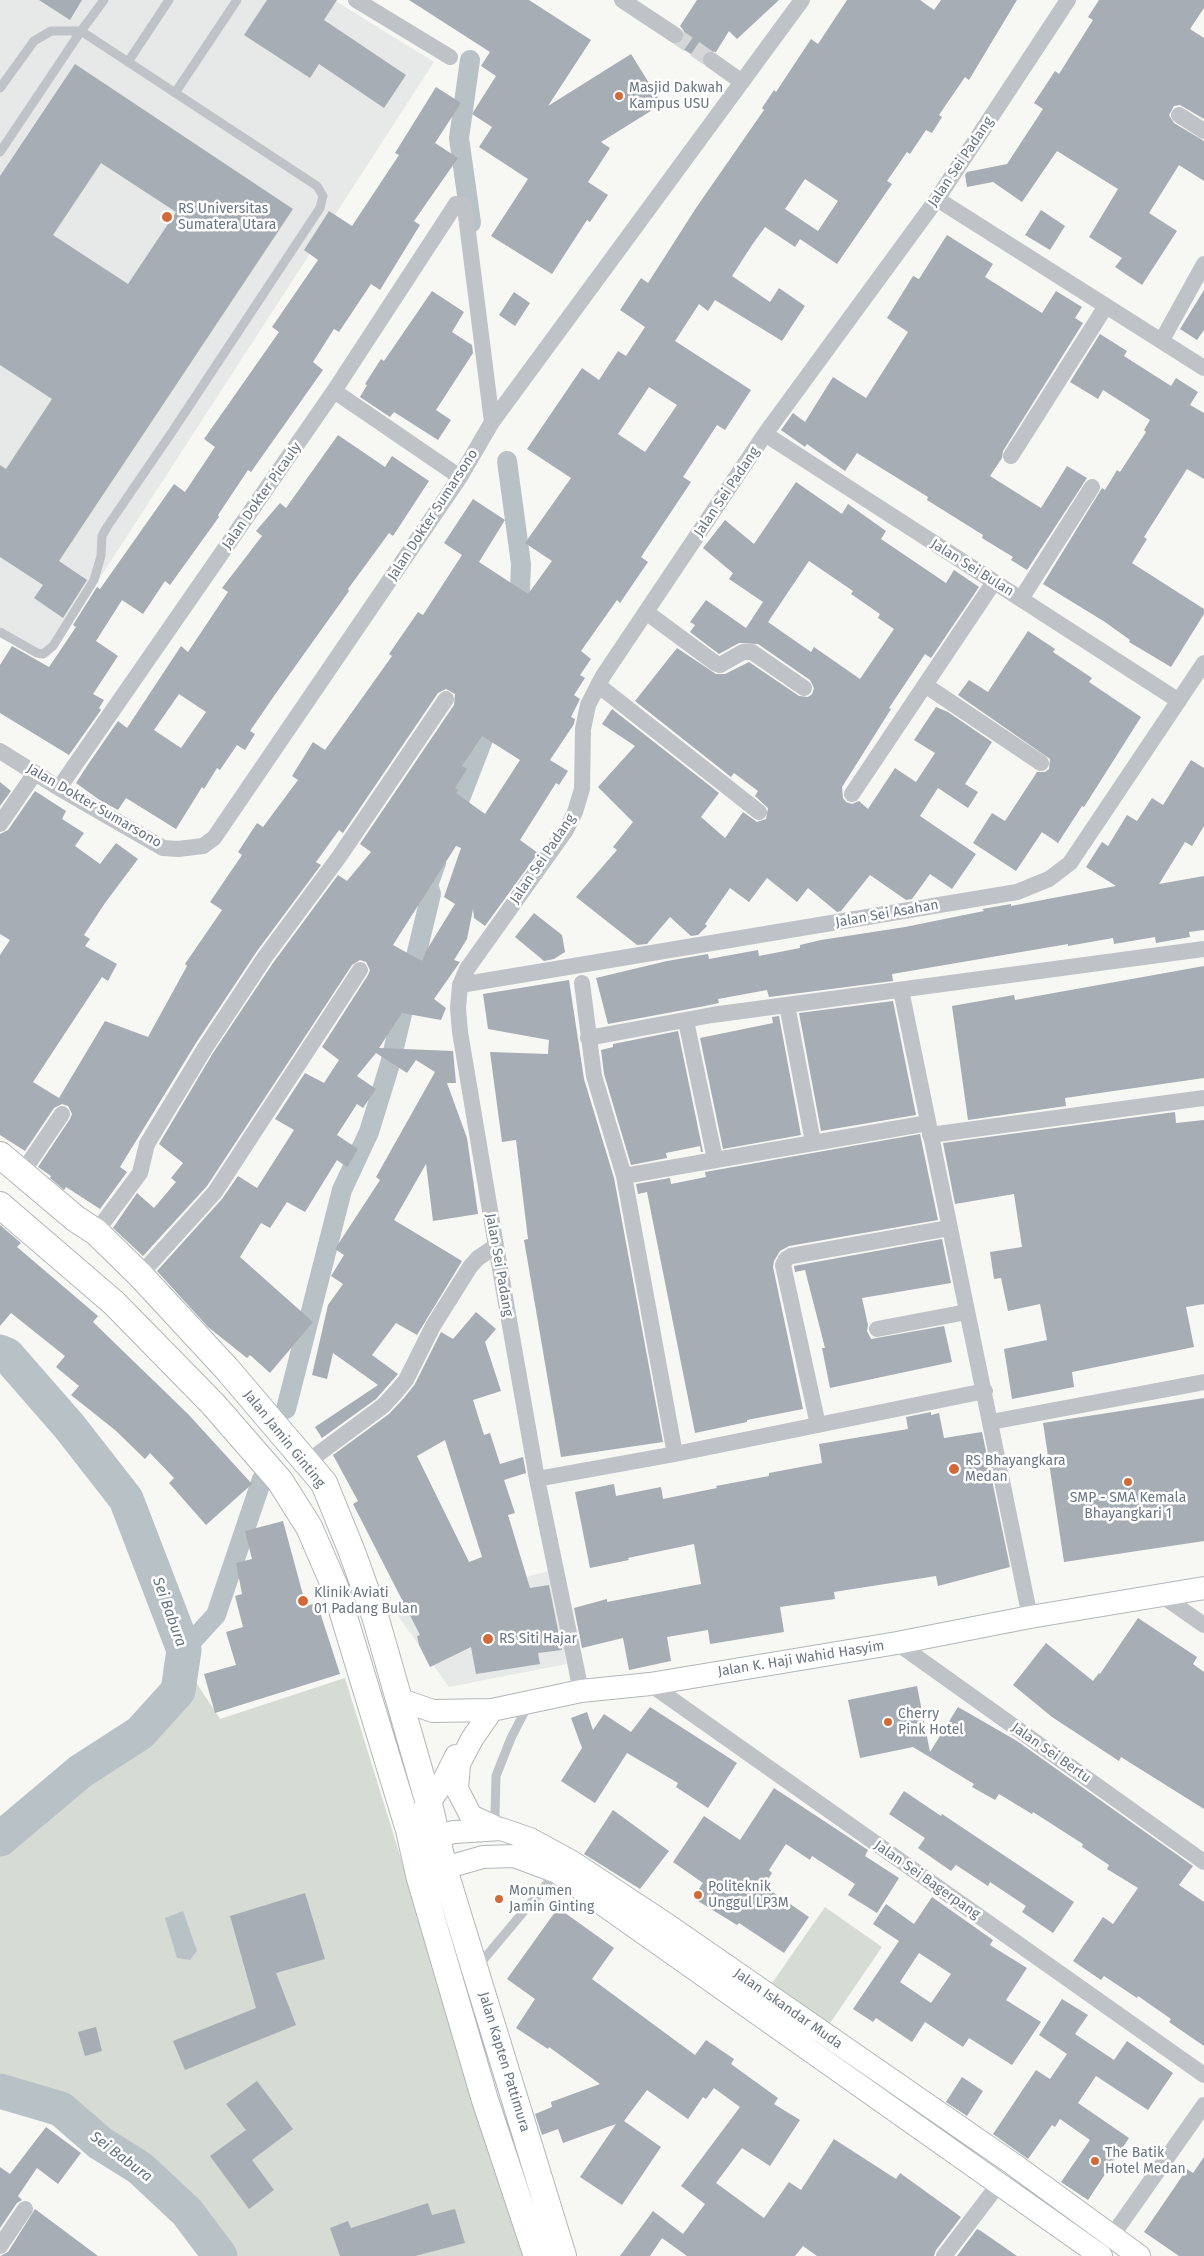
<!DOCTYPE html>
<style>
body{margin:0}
canvas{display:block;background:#f7f7f4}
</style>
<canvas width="1204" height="2256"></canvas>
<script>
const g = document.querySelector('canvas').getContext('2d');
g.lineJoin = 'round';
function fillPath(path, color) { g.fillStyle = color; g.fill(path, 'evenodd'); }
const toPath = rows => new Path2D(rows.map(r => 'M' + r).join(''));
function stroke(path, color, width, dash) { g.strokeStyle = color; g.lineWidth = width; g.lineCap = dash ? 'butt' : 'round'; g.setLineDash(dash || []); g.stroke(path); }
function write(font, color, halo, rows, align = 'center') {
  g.font = font + ' "Fira Sans",sans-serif'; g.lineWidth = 5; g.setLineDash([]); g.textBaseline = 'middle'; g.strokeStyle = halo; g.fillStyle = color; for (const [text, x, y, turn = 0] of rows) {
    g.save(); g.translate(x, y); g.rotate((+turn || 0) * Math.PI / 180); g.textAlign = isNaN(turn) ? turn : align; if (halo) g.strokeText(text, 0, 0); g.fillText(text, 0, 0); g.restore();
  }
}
fillPath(toPath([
 [0,0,334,0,434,62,48,658,0,627],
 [552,1570,566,1664,449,1687,396,1613]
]), '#e7e9e8');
fillPath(toPath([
 [190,1673,220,1719,345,1678,524,2256,220,2256,140,2168,100,2143,61,2109,0,2091,0,1840,178,1691],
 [825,1907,882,1947,826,2029,768,1989]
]), '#d6dbd4');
fillPath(toPath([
 [183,1911,197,1951,190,1960,177,1958,165,1918]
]), '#b8c1c6');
stroke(toPath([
 [470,60,459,138,471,223],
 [507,461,521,564,519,616],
 [451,822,494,711],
 [286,1409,342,1190,369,1132,390,1064,431,894,428,885,436,863],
 [184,1650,216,1615,262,1479]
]), '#b8c1c6', 20);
stroke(toPath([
 [0,1352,7,1355,69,1426,126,1499,184,1650,178,1691,140,1733,81,1771,0,1839],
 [0,2091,61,2109,100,2143,140,2168,187,2212,220,2256]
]), '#b8c1c6', 35);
fillPath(toPath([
 [39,0,82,0,70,20],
 [267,0,337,0,324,20,406,75,384,108,319,64,310,78,244,35],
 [409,0,529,0,591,40,548,106,631,54,662,104,601,142,610,148,588,182,608,195,590,222,587,220,552,274,491,236,528,179,479,147,492,127,472,114,496,76,481,66,490,52],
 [697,0,779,0,737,39,729,31,716,52,706,51,701,60,676,45,684,40,684,31,680,26],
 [847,0,920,0,934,10,941,0,1017,0,969,80,965,77,939,115,942,117,932,133,926,130,910,154,907,152,887,181,892,184,837,264,800,239,795,247,765,227,752,245,732,276,770,302,779,288,805,306,782,341,715,300,708,311,699,304,675,341,751,390,725,430,717,425,683,477,691,482,641,557,648,562,620,603,617,600,581,651,591,659,580,675,585,678,574,695,580,699,571,717,575,719,574,724,550,760,568,771,559,785,556,783,520,840,538,853,485,926,474,918,473,909,467,939,454,960,460,962,434,999,446,1008,441,1020,402,1013,379,1048,453,1051,456,1083,447,1083,467,1138,478,1214,433,1221,426,1164,394,1220,462,1261,417,1335,396,1323,372,1355,398,1374,376,1399,322,1438,315,1427,378,1385,333,1353,327,1379,312,1375,328,1305,343,1284,331,1276,344,1255,335,1249,380,1180,376,1177,435,1072,416,1060,407,1073,376,1053,357,1076,376,1089,363,1108,357,1104,337,1135,358,1149,347,1167,337,1160,305,1212,287,1202,270,1228,261,1223,240,1257,313,1322,270,1373,250,1355,247,1358,208,1327,157,1271,222,1199,238,1176,257,1188,294,1130,275,1119,305,1073,324,1083,339,1060,322,1047,368,975,370,970,366,962,360,960,352,965,207,1186,143,1256,113,1228,137,1193,154,1208,176,1182,171,1178,183,1163,159,1144,213,1053,273,963,338,875,347,881,371,852,360,844,454,705,455,694,446,689,438,693,343,833,339,830,316,862,321,865,257,951,196,1043,120,1167,127,1172,100,1209,66,1187,64,1190,50,1178,51,1176,38,1167,70,1119,72,1114,68,1106,62,1104,54,1108,25,1151,0,1135,0,955,10,940,0,934,0,834,8,830,35,791,66,811,62,819,84,833,75,846,100,864,116,843,138,859,105,903,84,935,90,939,85,946,117,964,108,981,102,977,33,1082,59,1098,105,1021,148,1037,187,966,185,964,222,910,210,902,242,855,238,852,257,823,263,827,298,780,292,776,313,742,325,750,392,656,389,654,418,612,423,615,462,555,444,543,473,499,505,520,479,562,528,594,552,561,525,543,571,478,527,449,582,368,599,380,618,351,626,356,645,327,620,310,641,278,648,283,696,208,764,110,762,108,774,90,776,92,811,39,818,44],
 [805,179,838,201,818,231,785,209],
 [649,387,677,405,645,452,618,434],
 [482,736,520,760,485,814,456,793,458,790,455,788,467,769,462,766],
 [456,846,461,848,444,897,455,904,426,951,422,961,393,945],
 [1099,0,1204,0,1204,8,1190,29,1204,38,1204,119,1180,105,1174,106,1169,115,1174,123,1204,141,1204,181,1179,165,1149,213,1177,231,1142,285,1115,267,1122,258,1089,237,1118,189,1057,151,1022,202,993,182,967,187,965,175,967,172,1007,164,1043,109,1034,103,1055,71,1059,74,1093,20,1088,17],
 [75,64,293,209,59,561,87,580,63,618,34,598,43,585,0,557,0,465,6,469,52,399,0,365,0,176],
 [101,163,176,212,128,284,53,235],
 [436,87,461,103,435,143,458,158,414,221,420,225,380,290,371,284,339,332,334,329,313,362,323,370,251,472,248,470,218,515,219,517,170,585,165,581,143,614,122,600,96,641,118,656,93,694,104,700,99,708,101,710,69,755,0,713,0,665,12,646,49,667,76,627,73,625,97,587,100,589,174,484,185,492,215,447,204,439,279,332,272,327,318,260,304,250,329,211,352,226,399,155,395,153],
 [1041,210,1065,226,1050,250,1025,235],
 [947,235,993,264,985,277,1042,313,1056,291,1082,307,1075,318,1083,323,1003,451,1002,458,990,476,1041,508,1067,466,1087,478,1027,570,1011,560,1013,557,982,538,983,535,927,500,928,497,857,453,845,471,807,444,805,447,781,430,793,413,805,422,833,377,866,398,908,332,887,318,913,276,919,279],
 [1204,290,1204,330,1197,340,1180,329],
 [432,291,464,312,452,332,472,345,473,353,436,410,451,420,438,440,394,412,390,417,360,397,367,385,365,384,381,359,384,361],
 [514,292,530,303,515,326,499,315],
 [1100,334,1127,351,1124,356,1171,386,1176,378,1198,392,1190,405,1204,413,1204,479,1187,469,1144,537,1147,539,1132,563,1204,609,1204,614,1171,667,1129,642,1130,640,1105,622,1043,584,1102,488,1105,490,1117,470,1120,472,1146,432,1144,430,1150,420,1103,390,1098,399,1070,382],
 [338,435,385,467,392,456,429,481,393,536,389,533,348,589,349,591,274,696,250,731,255,734,245,750,237,745,220,770,217,768,204,789,202,787,176,829,126,798,118,810,98,799,76,783,87,766,118,721,127,728,181,646,188,652,228,592,222,588,262,536,256,531,280,503,286,508],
 [179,694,206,712,181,748,154,730],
 [796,482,842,514,848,504,886,531,881,539,946,583,954,570,979,587,931,658,925,654,889,708,891,709,842,787,843,798,846,802,852,804,859,801,868,809,895,768,916,782,935,753,914,740,936,707,948,712,992,742,965,784,978,792,968,808,938,788,920,816,976,854,952,889,930,874,912,899,906,900,870,875,841,911,837,912,808,888,797,902,767,878,749,902,730,888,705,924,707,926,698,935,691,936,670,917,647,944,637,945,576,897,617,850,613,847,633,822,598,787,635,746,602,724,612,709,719,793,701,817,725,838,743,812,757,822,766,819,768,808,755,796,758,791,734,773,731,777,635,701,677,648,716,674,725,674,749,662,799,696,808,697,812,694,814,688,810,680,758,644,739,643,719,654,690,632,695,625,690,622,706,600,746,628,763,602,729,579,733,573,703,548,725,520,754,544],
 [809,561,853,591,851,594,880,614,878,618,894,629,860,679,814,647,811,652,768,622],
 [1028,631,1055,649,1053,652,1092,678,1089,682,1141,717,1084,807,1082,806,1058,843,1042,832,1016,871,973,843,992,813,1005,821,1037,772,1045,772,1049,769,1050,759,958,695,969,680,988,692],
 [1191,760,1204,768,1204,826,1192,846,1185,842,1159,884,1204,876,1204,930,1189,932,1190,937,1156,943,1155,937,1114,944,1113,938,1068,946,1068,944,892,974,893,981,769,997,767,990,718,999,719,1003,705,1006,608,1024,596,978,667,961,708,954,709,959,758,950,759,956,800,948,800,945,821,940,905,927,984,911,982,909,1011,904,1011,906,1116,886,1086,867,1102,842,1108,846,1127,815,1137,821,1152,798,1163,805],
 [0,782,11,791,0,806],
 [534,913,562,935,565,952,554,959,544,961,515,937],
 [1204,966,1204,1078,1065,1098,1066,1106,968,1120,952,1006,1014,995,1015,1000],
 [569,980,584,1079,614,1178,663,1442,561,1457,524,1240,528,1239,516,1140,502,1142,490,1052,548,1054,549,1040,488,1029,483,994],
 [893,1001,916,1115,821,1131,799,1013],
 [779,1016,801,1135,723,1149,700,1038,773,1023,772,1017],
 [678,1031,703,1152,701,1152,700,1146,666,1153,667,1158,631,1165,604,1074,601,1050,613,1047,613,1044],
 [1175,1112,1176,1123,1204,1120,1204,1304,1186,1307,1194,1347,1072,1372,1074,1387,1012,1399,1004,1349,1047,1340,1040,1304,1008,1311,1001,1278,994,1279,990,1252,1022,1247,1014,1194,955,1204,943,1143],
 [920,1134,938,1220,789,1246,780,1251,774,1261,773,1267,803,1409,747,1420,747,1422,695,1433,647,1192,638,1194,636,1184,670,1178,671,1184,706,1177,705,1172],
 [0,1225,21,1243,17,1247,98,1316,93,1322,188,1414,252,1484,206,1525,169,1483,174,1478,150,1453,145,1459,115,1430,71,1395,79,1386,56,1367,65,1356,11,1313,0,1326],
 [942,1239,951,1283,862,1298,868,1325,867,1331,871,1339,944,1326,952,1362,830,1388,822,1348,825,1348,805,1270,795,1272,794,1266],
 [476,1312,496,1329,485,1342,501,1391,473,1400,484,1435,490,1433,500,1464,523,1457,526,1473,504,1480,515,1513,508,1515,530,1588,549,1585,562,1650,538,1653,540,1664,476,1674,471,1647,430,1667,419,1645,417,1636,420,1635,353,1504,358,1501,333,1455,389,1414,404,1398,415,1384,441,1332,453,1339],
 [445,1440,482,1557,469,1562,417,1456],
 [1204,1398,1204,1541,1064,1562,1043,1423],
 [931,1412,931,1415,939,1413,944,1438,982,1432,1010,1567,938,1586,936,1576,834,1592,835,1599,780,1607,784,1632,710,1644,708,1630,667,1637,671,1661,629,1670,623,1638,582,1648,574,1608,607,1599,607,1602,701,1584,694,1544,628,1558,629,1560,590,1568,575,1492,614,1484,616,1496,661,1487,663,1499,717,1488,716,1486,769,1476,769,1473,822,1463,819,1444,908,1429,906,1417],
 [283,1521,306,1606,317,1603,340,1674,215,1713,204,1674,236,1665,226,1632,243,1627,235,1596,242,1594,236,1563,252,1559,245,1531],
 [1138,1618,1197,1657,1193,1664,1204,1672,1204,1809,1121,1757,1119,1761,1052,1717,1013,1685,1046,1643,1093,1681,1099,1673,1100,1674],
 [917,1686,930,1752,958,1707,1017,1741,1193,1866,1179,1885,1204,1902,1204,2046,1169,2022,1171,2019,1138,1996,1137,1998,1104,1976,1101,1980,1073,1961,1103,1917,1113,1924,1138,1888,1107,1869,1109,1865,1082,1847,1083,1844,1033,1812,1032,1814,999,1794,995,1800,972,1787,974,1784,913,1747,860,1758,848,1700],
 [650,1707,737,1763,708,1808,676,1787,678,1783,627,1753,595,1803,561,1781,582,1748,571,1718,587,1712,593,1730,604,1714,631,1732],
 [774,1788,868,1850,865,1856,899,1878,877,1913,848,1895,855,1884,812,1856,810,1860,786,1844,769,1870,772,1873,764,1886,809,1917,784,1953,739,1923,737,1925,693,1898,703,1883,673,1862,704,1816,740,1840],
 [904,1791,941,1816,942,1814,1074,1902,1053,1933,1022,1912,1026,1906,990,1882,988,1886,956,1865,951,1871,918,1848,925,1838,889,1814],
 [613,1810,669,1851,640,1889,584,1854],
 [305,1893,325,1959,276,1973,296,2025,185,2070,173,2041,256,2008,230,1916],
 [932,1897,993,1940,990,1945,1027,1968,1006,2000,1041,2022,1012,2065,969,2038,963,2047,925,2022,912,2042,876,2018,873,2022,853,2009,899,1941,873,1924,886,1904,914,1924],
 [919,1953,951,1974,931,2003,900,1982],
 [558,1908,614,1948,592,1979,695,2055,706,2040,734,2059,731,2064,778,2098,774,2104,800,2120,770,2166,742,2148,716,2183,764,2218,789,2182,801,2190,834,2139,896,2179,900,2173,961,2217,936,2250,934,2256,817,2256,803,2246,795,2256,687,2256,662,2238,650,2256,620,2256,653,2211,683,2234,705,2204,681,2186,740,2107,714,2088,706,2099,703,2097,688,2119,647,2090,624,2121,661,2147,622,2205,580,2177,616,2124,563,2143,558,2129,542,2135,535,2114,552,2107,551,2102,600,2084,549,2047,548,2049,516,2028,535,1999,507,1979],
 [1062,1999,1088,2015,1075,2034,1114,2060,1127,2041,1173,2073,1148,2110,1096,2076,1078,2103,1129,2138,1088,2200,1061,2182,1090,2140,1060,2119,1055,2127,1052,2125,1028,2159,993,2134,1036,2070,1050,2079,1067,2054,1039,2035],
 [96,2027,102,2051,85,2056,78,2032],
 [962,2077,983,2091,967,2116,946,2102],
 [257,2081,293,2129,252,2160,274,2190,249,2209,210,2156,246,2130,226,2104],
 [46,2127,81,2153,58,2184,37,2168,18,2196,22,2200,17,2203,0,2228,0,2167,10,2174],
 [1204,2157,1204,2256,1179,2256,1144,2232,1187,2169,1193,2173],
 [428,2203,432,2215,455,2209,465,2243,415,2256,340,2256,330,2228,348,2221,351,2228],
 [35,2209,98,2256,0,2256,8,2252],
 [977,2229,981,2231,1017,2256,957,2256]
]), '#a7adb4');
stroke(toPath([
 [675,35,711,60]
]), '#d4d6d8', 16, [16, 8]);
const secondary = toPath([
 [398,1699,433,1711,492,1710,581,1691,650,1684,897,1643,1030,1617,1204,1588],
 [492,1710,472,1739,459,1764,457,1789,471,1816,499,1829],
 [421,1814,442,1784,456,1756],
 [420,1840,454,1832,501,1829,530,1839,572,1862,666,1924,1013,2164,1139,2256],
 [427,1873,483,1857,514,1856,557,1872,1101,2256]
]);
const primary = toPath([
 [0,1155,76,1219,96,1232,140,1275,227,1369,324,1483,352,1552,375,1616,429,1804,444,1869,563,2256],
 [0,1205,114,1303,213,1404,280,1481,309,1527,335,1587,409,1830,419,1875,485,2100,537,2256]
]);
stroke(secondary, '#b1b6ba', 24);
stroke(primary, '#b2b6ba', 28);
stroke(toPath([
 [128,62,169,0],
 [0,88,34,41,51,31,81,31,104,0],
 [175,93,237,0],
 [0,152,81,31,317,186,323,196,320,208,172,432,107,527,102,536,101,556,94,580,53,646,43,654,37,653,0,632],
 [498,1824,495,1815,496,1776,511,1738,528,1705],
 [478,1966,556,1873]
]), '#bfc2c6', 9);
stroke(toPath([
 [356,0,450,57],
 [622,0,675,35],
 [711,60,742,82],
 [1179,115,1204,131],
 [937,199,1204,368],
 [1162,340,1204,264],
 [334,391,460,477],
 [765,434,1179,701],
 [1011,456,1106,306],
 [1021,599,1092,487],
 [646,612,715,663,720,665,743,652,752,652,804,688],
 [598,685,759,812],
 [925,685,1041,763],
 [0,751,59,788,163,848,178,849,203,846,214,838,460,477,492,422,802,0],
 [59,788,334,391,456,204,464,205,465,208,492,422],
 [852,794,994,582],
 [0,824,35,773],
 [582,983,594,1076,624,1176,675,1454],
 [460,985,1017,892,1049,879,1070,863,1204,663],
 [901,990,1030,1617],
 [787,1005,813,1142],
 [686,1021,715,1159],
 [588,1038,712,1015,1204,949],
 [930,1135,1204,1098],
 [22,1173,62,1114],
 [624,1176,928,1123],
 [96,1232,140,1173,147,1144,205,1048,265,957,339,857,446,699],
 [140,1275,215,1192,360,970],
 [877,1329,967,1312],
 [991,1422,1204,1382],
 [818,1425,783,1265,786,1259,791,1256,949,1228],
 [306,1463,383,1406,396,1392,406,1380,433,1326,470,1267,478,1258,496,1246],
 [537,1479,675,1454,985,1391],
 [1161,1595,1204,1625],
 [897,1643,1204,1862],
 [650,1684,1204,2075],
 [581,1691,537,1479,496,1246,460,1032,458,1008,460,985,467,969,566,830,575,812,582,789,583,729,588,705,603,676,765,434,937,199,1068,0],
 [1112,2236,1204,2105],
 [0,2246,25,2209],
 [944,2256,998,2185]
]), '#bfc2c6', 16);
stroke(secondary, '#fff', 22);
stroke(primary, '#fff', 26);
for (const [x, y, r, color] of [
 [619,96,5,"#d06a3b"],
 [167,217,6,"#d06a3b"],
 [954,1469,6,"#d06a3b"],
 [1128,1482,5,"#d06a3b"],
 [303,1601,6,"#d06a3b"],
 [488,1639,6,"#d06a3b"],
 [888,1722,5,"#d06a3b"],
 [698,1895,5,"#d06a3b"],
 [499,1899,5,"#d06a3b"],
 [1095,2161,5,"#d06a3b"]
]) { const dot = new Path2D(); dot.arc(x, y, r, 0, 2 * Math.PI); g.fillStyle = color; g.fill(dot); stroke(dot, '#fff', 2); }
write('14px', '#697582', '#fff', [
 ["Masjid Dakwah",629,88],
 ["Kampus USU",629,104],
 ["RS Universitas",178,209],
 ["Sumatera Utara",178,225],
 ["RS Bhayangkara",965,1461],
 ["Medan",965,1477],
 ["SMP - SMA Kemala",1128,1498,"center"],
 ["Bhayangkari 1",1128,1514,"center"],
 ["Klinik Aviati",314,1593],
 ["01 Padang Bulan",314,1609],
 ["RS Siti Hajar",499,1639],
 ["Cherry",898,1714],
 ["Pink Hotel",898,1730],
 ["Politeknik",708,1887],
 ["Unggul LP3M",708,1903],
 ["Monumen",509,1891],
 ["Jamin Ginting",509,1907],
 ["The Batik",1105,2153],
 ["Hotel Medan",1105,2169]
], 'left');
write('14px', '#697582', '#fff', [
 ["Jalan Sei Padang",961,162,-56],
 ["Jalan Sei Padang",727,492,-56],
 ["Jalan Dokter Picauly",262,496,-55],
 ["Jalan Dokter Sumarsono",433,515,-57],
 ["Jalan Sei Bulan",972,568,32],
 ["Jalan Dokter Sumarsono",94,806,30],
 ["Jalan Sei Padang",543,859,-56],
 ["Jalan Sei Asahan",887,914,-10],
 ["Jalan Sei Padang",499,1265,80],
 ["Jalan Jamin Ginting",284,1439,51],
 ["Jalan K. Haji Wahid Hasyim",801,1659,-9],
 ["Jalan Sei Bertu",1051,1753,35],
 ["Jalan Sei Bagerpang",927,1880,35],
 ["Jalan Iskandar Muda",788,2009,35],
 ["Jalan Kapten Pattimura",504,2062,73]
]);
write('italic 15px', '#65757e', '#fff', [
 ["Sei Babura",169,1612,70],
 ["Sei Babura",121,2157,37]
]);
</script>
